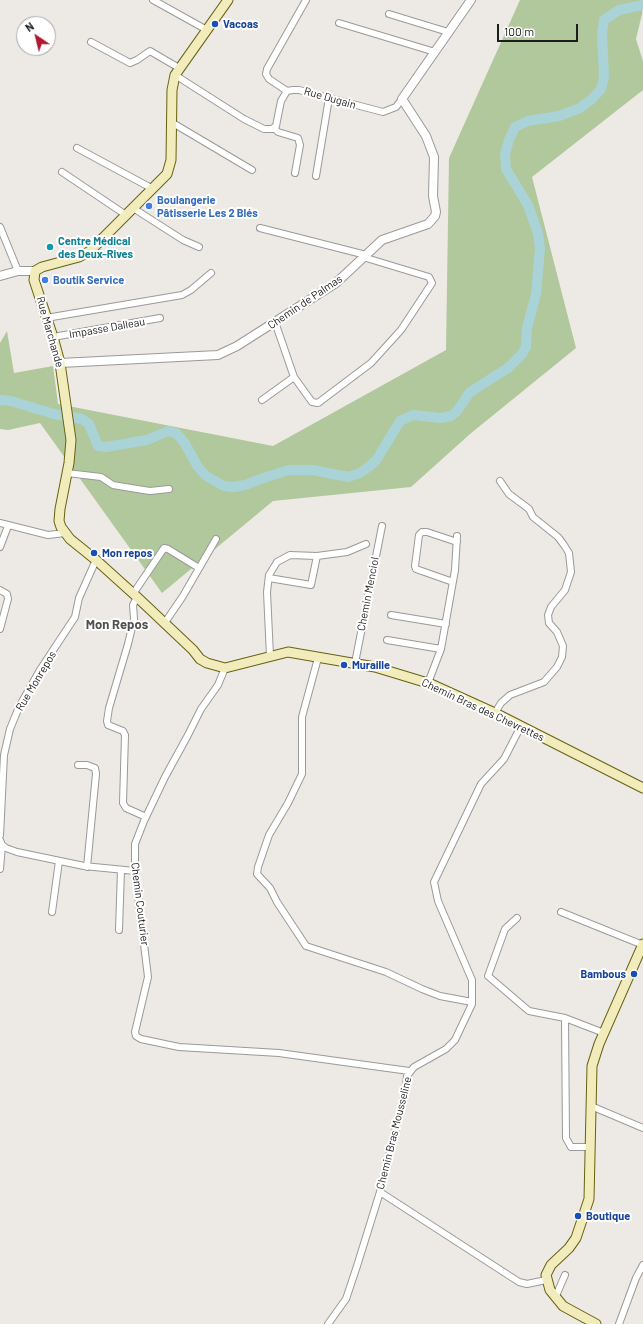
<!DOCTYPE html>
<meta charset="utf-8">
<style>
body{margin:0}
#map{position:relative;width:643px;height:1324px;overflow:hidden;background:#ede9e4;font-family:Barlow,sans-serif}
canvas{display:block}
.north{position:absolute;left:16px;top:16px;width:40px;height:40px;box-sizing:border-box;background:#fff;border:1px solid #a5a5a5;border-radius:50%;rotate:325deg;font-size:11px;font-weight:700;line-height:16px;text-align:center;color:#1d1d1d}
.north::after{content:'';display:block;margin:auto;width:14px;height:18px;background:#b31730;clip-path:polygon(50% 0,100% 100%,50% 72%,0 100%)}
.scale{position:absolute;left:497px;top:24px;width:81px;height:18px;box-sizing:border-box;border:2px solid #1d1d1d;border-top:0;padding-left:5px;font-size:12px;line-height:14px;white-space:nowrap;color:#1d1d1d;-webkit-text-stroke:3px #fff;paint-order:stroke}
</style>
<div id="map">
<canvas width="643" height="1324"></canvas>
<div class="north">N</div>
<div class="scale">100 m</div>
</div>
<script>
const g = document.querySelector('canvas').getContext('2d');
g.lineJoin = 'round';
function fillPath(path, color) { g.fillStyle = color; g.fill(path, 'evenodd'); }
const toPath = rows => new Path2D(rows.map(r => 'M' + r).join(''));
function stroke(path, color, width, dash) { g.strokeStyle = color; g.lineWidth = width; g.lineCap = dash ? 'butt' : 'round'; g.setLineDash(dash || []); g.stroke(path); }
function write(font, color, halo, rows, align = 'center') {
  g.font = font + ' Barlow,sans-serif'; g.lineWidth = 4; g.setLineDash([]); g.textBaseline = 'middle'; g.strokeStyle = halo; g.fillStyle = color; for (const [text, x, y, turn = 0] of rows) {
    g.save(); g.translate(x, y); g.rotate((+turn || 0) * Math.PI / 180); g.textAlign = isNaN(turn) ? turn : align; if (halo) g.strokeText(text, 0, 0); g.fillText(text, 0, 0); g.restore();
  }
}
fillPath(toPath([
 [520,0,643,0,642,14,636,39,643,61,643,90,532,177,576,348,470,434,411,487,273,501,162,593,40,423,8,430,0,429,0,343,7,331,14,373,53,366,58,404,273,446,446,350,449,158]
]), '#b1c89d');
stroke(toPath([
 [0,400,11,401,54,414,82,419,89,424,98,446,106,447,147,440,168,431,176,433,184,442,198,467,206,476,224,486,234,487,245,485,266,477,289,470,313,470,348,477,360,473,370,466,377,459,400,421,413,415,441,418,451,416,457,411,470,392,508,368,522,354,526,347,527,328,536,294,540,248,538,233,528,205,506,169,505,154,509,140,515,127,528,121,559,116,580,108,592,99,601,89,604,77,602,33,604,20,619,10,643,5]
]), '#a9d3d6', 10);
const minor = toPath([
 [153,0,207,30],
 [389,14,448,32],
 [339,23,435,52],
 [91,42,130,63,137,60,150,51,179,68],
 [175,75,244,119,264,129,272,129,276,126,281,101,287,91,293,90,299,90,383,112,396,107,402,99],
 [287,91,269,79,266,74,267,69,306,0],
 [171,122,252,170],
 [274,128,278,132,298,138,300,145,295,173],
 [77,148,153,189],
 [62,172,126,215],
 [316,176,329,98],
 [133,208,183,240,199,247],
 [0,227,18,271],
 [260,228,366,255],
 [46,318,182,295,191,290,211,273],
 [275,322,294,377,312,402,318,403,371,363,401,330,432,283,429,277,363,257],
 [53,337,160,318],
 [262,400,294,377],
 [67,473,101,477,113,485,137,489,150,491,169,489],
 [0,523,48,535,65,533],
 [0,547,8,526],
 [269,578,311,585,317,556],
 [453,582,416,569,415,566,419,535,422,532,427,532,457,542],
 [0,590,7,594,8,599,0,629],
 [133,594,164,548,168,549,199,568],
 [137,597,133,605,134,619,128,644,109,708,107,721,108,725,123,731,125,735,123,803,126,808,146,817],
 [391,615,446,624],
 [164,624,183,596,216,539],
 [387,640,441,649],
 [270,656,267,592,269,575,277,562,290,555,317,556,347,552,366,544],
 [318,658,302,717,302,774,288,803,269,835,258,867,257,874,270,888,277,902,306,946,386,972,422,989,440,996,472,1002],
 [355,663,382,526],
 [225,668,218,685,201,709,188,735,165,777,144,821,135,844,135,871,148,977,135,1032,136,1036,141,1039,179,1047,279,1053,409,1071],
 [428,683,441,649,455,570,457,536],
 [495,713,501,703,510,695,544,682,557,667,562,657,563,646,557,632,549,623,548,615,551,607,565,590,571,572,569,553,564,545,558,537,533,517,529,509,509,494,500,481],
 [78,765,87,765,95,768,96,774,87,867],
 [0,835,4,755,10,729,19,707,40,670,75,617,79,598,96,560],
 [0,840,2,845,6,848,17,852,84,866,135,871],
 [0,869,2,845],
 [52,912,59,861],
 [561,912,643,945],
 [517,918,505,929,488,976,529,1011,565,1018,604,1033],
 [119,930,121,870],
 [565,1018,566,1138,571,1147,591,1147],
 [591,1106,643,1128],
 [380,1192,519,1282,527,1284,546,1280],
 [555,1298,565,1275],
 [328,1324,346,1299,357,1266,380,1192,406,1087,407,1076,414,1067,446,1049,455,1040,472,1004,472,980,438,901,434,882,481,784,504,759,521,726],
 [619,1324,636,1278,643,1265]
]);
const tertiary = toPath([
 [0,276,18,271,35,271],
 [60,363,218,355,237,346,336,283,382,240,428,224,435,216,436,212,433,196,434,157,426,136,402,99,471,0]
]);
const secondary = toPath([
 [228,0,175,75,172,90,171,160,167,174,90,251,79,257,42,267,35,271,34,280,53,337,60,363,71,440,69,463,60,509,59,521,61,527,70,539,96,560,137,597,193,650,200,659,207,663,225,668,288,652,375,667,431,684,495,713,643,788],
 [596,1324,563,1306,550,1290,546,1275,551,1265,569,1248,576,1238,589,1199,592,1066,599,1044,643,944]
]);
stroke(minor, '#9a9a9a', 8);
stroke(tertiary, '#9a9a9a', 10);
stroke(secondary, '#676211', 11);
stroke(minor, '#fff', 6);
stroke(tertiary, '#fff', 8);
stroke(secondary, '#f2ecbd', 9);
for (const [x, y, r, color] of [
 [215,24,4,"#1a4fb4"],
 [149,206,4,"#3f7fe0"],
 [50,247,4,"#0f9aa8"],
 [45,280,4,"#3f7fe0"],
 [94,553,4,"#1a4fb4"],
 [344,665,4,"#1a4fb4"],
 [634,974,4,"#1a4fb4"],
 [578,1216,4,"#1a4fb4"]
]) { const dot = new Path2D(); dot.arc(x, y, r, 0, 2 * Math.PI); g.fillStyle = color; g.fill(dot); stroke(dot, '#fff', 1.5); }
write('bold 11px', '#164399', '#fff', [
 ["Vacoas",223,24],
 ["Mon repos",102,553],
 ["Muraille",352,665],
 ["Bambous",626,974,"right"],
 ["Boutique",586,1216]
], 'left');
write('11px', '#1d1d1d', '#fff', [
 ["Rue Dugain",330,98,16],
 ["Chemin de Palmas",305,302,-34],
 ["Impasse Dalleau",107,328,-10],
 ["Rue Marchande",50,332,74],
 ["Chemin Menciol",368,594,-79],
 ["Rue Monrepos",36,681,-59],
 ["Chemin Bras des Chevrettes",483,710,25],
 ["Chemin Couturier",140,904,83],
 ["Chemin Bras Mousseline",394,1133,-76]
]);
write('bold 11px', '#366cbe', '#fff', [
 ["Boulangerie",157,200],
 ["Pâtisserie Les 2 Blés",157,213],
 ["Boutik Service",53,280]
], 'left');
write('bold 11px', '#0d838f', '#fff', [
 ["Centre Médical",58,241],
 ["des Deux-Rives",58,254]
], 'left');
write('bold 13px', '#505050', '#fff', [
 ["Mon Repos",117,625]
]);
</script>
